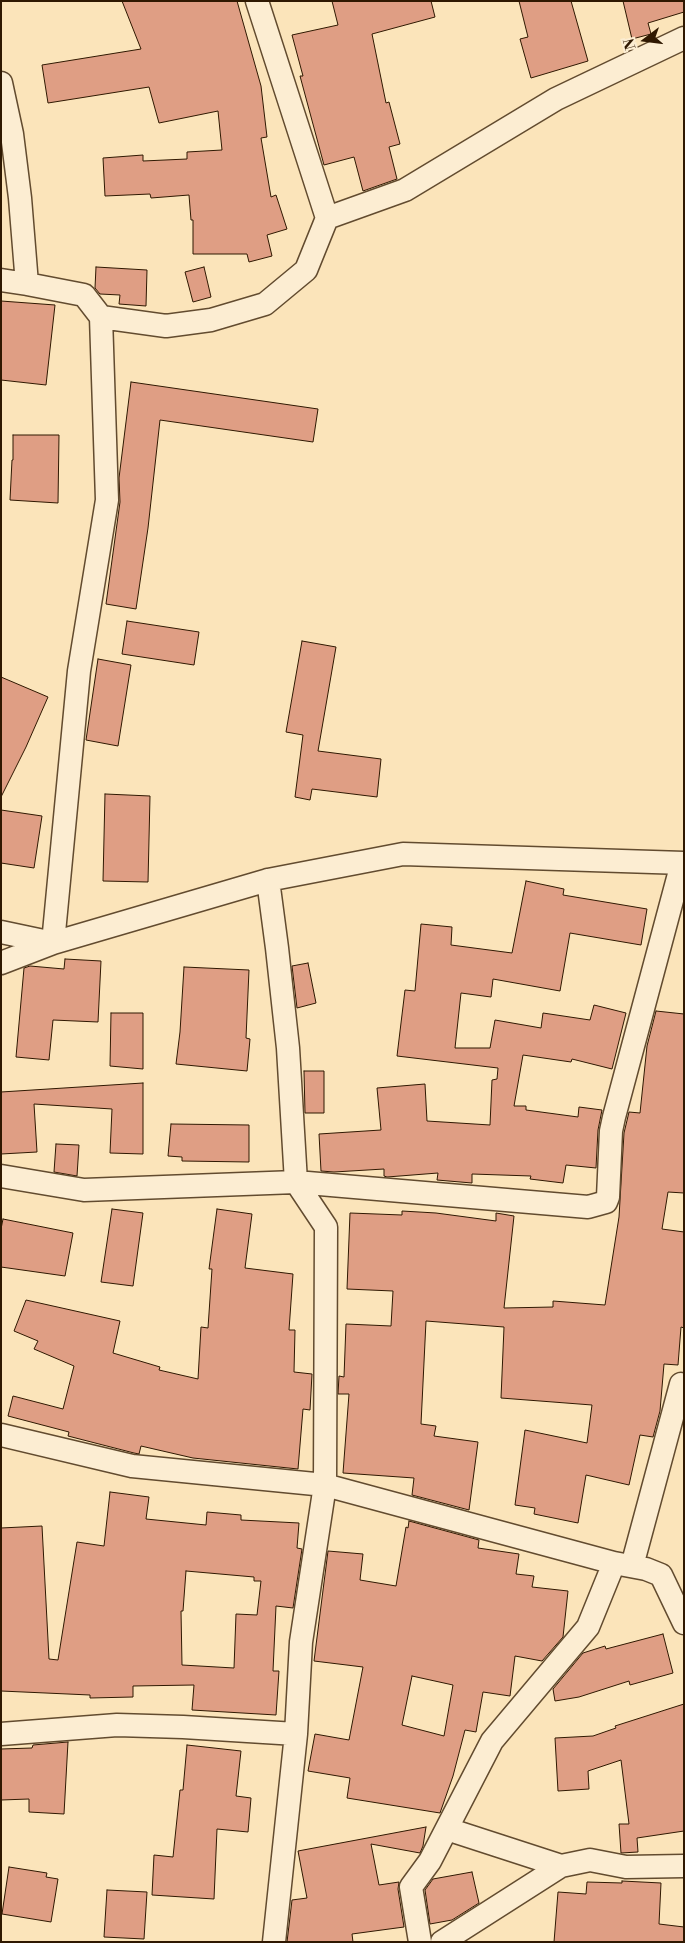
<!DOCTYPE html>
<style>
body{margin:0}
#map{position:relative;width:685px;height:1943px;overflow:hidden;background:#fbe4ba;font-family:"Libre Bodoni",serif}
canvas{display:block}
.frame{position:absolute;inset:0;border:2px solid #2f1801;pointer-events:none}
.north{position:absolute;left:620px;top:15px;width:50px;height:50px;-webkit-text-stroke:4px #fcedd2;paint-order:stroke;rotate:255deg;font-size:14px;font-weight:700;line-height:20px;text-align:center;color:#2f1801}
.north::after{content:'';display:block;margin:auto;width:18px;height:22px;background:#2f1801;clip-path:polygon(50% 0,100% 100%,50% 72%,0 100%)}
</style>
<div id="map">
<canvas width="685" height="1943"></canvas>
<div class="frame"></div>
<div class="north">N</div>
</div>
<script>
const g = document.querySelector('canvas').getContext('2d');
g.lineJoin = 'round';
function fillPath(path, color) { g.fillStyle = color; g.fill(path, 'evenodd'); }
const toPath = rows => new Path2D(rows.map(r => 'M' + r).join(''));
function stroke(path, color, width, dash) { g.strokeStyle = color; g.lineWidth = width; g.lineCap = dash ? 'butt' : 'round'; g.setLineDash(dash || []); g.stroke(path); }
const building = toPath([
 [122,1,237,1,261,86,267,137,261,138,271,197,276,195,287,229,267,235,272,256,249,262,247,254,193,254,193,220,191,220,189,195,151,198,150,194,105,196,103,158,143,155,143,161,187,159,187,152,222,150,218,111,159,123,149,87,48,103,42,65,141,49,122,1],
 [332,1,431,1,435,17,372,34,386,103,389,102,400,144,389,147,397,179,363,191,354,157,324,165,300,76,303,76,292,35,338,25,332,1],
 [519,1,571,1,588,61,531,78,520,39,528,37,519,1],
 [623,1,684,1,684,12,648,23,651,34,632,39,623,1],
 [96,267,147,270,146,306,119,304,120,295,100,294,95,288,96,267],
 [204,267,211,297,193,302,185,272,204,267],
 [1,301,55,305,46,385,1,380,1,301],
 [131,382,318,409,313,442,160,420,148,528,136,609,106,604,120,502,119,478,131,382],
 [13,435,59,435,58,503,10,500,12,460,13,460,13,435],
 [127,621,199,632,194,665,122,654,127,621],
 [302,641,336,647,318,751,381,759,377,797,312,789,310,800,295,797,303,735,286,732,302,641],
 [98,659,131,665,118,746,86,740,98,659],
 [1,677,48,697,26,747,1,797,1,677],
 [105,794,150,796,148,882,103,881,105,794],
 [1,810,42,816,34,868,1,863,1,810],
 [526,881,564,889,563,895,647,909,641,945,570,933,560,991,493,979,491,997,461,993,455,1048,490,1048,495,1020,541,1028,543,1013,590,1020,594,1005,626,1013,612,1069,572,1059,571,1062,523,1055,514,1106,526,1106,526,1110,578,1117,579,1107,602,1110,598,1130,596,1168,566,1165,563,1183,530,1179,531,1176,472,1174,472,1183,437,1180,438,1173,387,1177,384,1176,384,1169,334,1172,321,1171,319,1134,381,1130,377,1088,425,1084,427,1121,490,1125,492,1080,497,1079,498,1068,397,1056,405,990,415,991,421,924,452,927,451,945,512,953,526,881],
 [65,959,101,961,98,1022,53,1020,49,1060,16,1057,24,968,30,966,64,969,65,959],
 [308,963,316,1003,297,1008,292,966,308,963],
 [184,967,249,970,246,1038,250,1039,247,1071,176,1064,180,1032,184,967],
 [656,1011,684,1014,684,1193,668,1192,662,1229,684,1232,684,1328,681,1327,678,1365,664,1364,660,1411,653,1437,640,1435,629,1485,586,1475,578,1523,534,1514,535,1508,515,1505,525,1430,587,1443,592,1405,501,1398,504,1327,426,1321,421,1424,436,1426,434,1436,478,1442,469,1510,412,1495,414,1478,343,1473,349,1394,338,1394,339,1376,344,1377,346,1324,391,1326,393,1291,347,1289,350,1213,402,1215,402,1211,436,1213,496,1221,496,1213,514,1216,504,1308,553,1307,553,1301,605,1305,619,1217,624,1133,629,1112,640,1113,647,1046,656,1011],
 [111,1013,143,1013,143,1069,110,1066,111,1013],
 [304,1071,324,1071,324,1113,305,1113,304,1071],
 [143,1083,143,1154,110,1153,112,1109,34,1104,37,1152,1,1154,1,1092,143,1083],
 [171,1124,249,1125,249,1162,182,1161,182,1157,168,1156,171,1124],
 [56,1144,79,1145,77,1176,54,1172,56,1144],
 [112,1209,143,1213,133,1286,101,1282,112,1209],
 [217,1209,252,1214,245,1268,293,1274,289,1330,295,1330,294,1372,312,1374,310,1410,303,1409,298,1469,193,1458,141,1446,139,1454,134,1453,68,1436,69,1432,8,1416,13,1396,63,1409,74,1366,34,1349,38,1341,14,1331,26,1300,120,1321,113,1353,160,1367,159,1370,198,1379,201,1327,208,1328,212,1269,209,1269,217,1209],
 [3,1219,73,1233,65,1276,1,1267,1,1229,3,1219],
 [110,1492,149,1497,146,1519,206,1525,207,1512,241,1515,241,1520,299,1523,297,1548,302,1549,293,1608,276,1606,273,1671,279,1671,276,1715,192,1710,194,1685,133,1686,133,1697,90,1698,90,1695,1,1691,1,1528,42,1526,49,1659,58,1660,77,1542,104,1546,110,1492],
 [186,1571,254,1577,254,1581,261,1581,257,1615,236,1614,234,1668,182,1665,181,1611,183,1611,186,1571],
 [409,1521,479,1540,478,1548,519,1554,516,1574,534,1576,532,1587,568,1591,563,1637,542,1661,515,1656,510,1696,483,1692,476,1732,465,1730,453,1776,440,1813,347,1798,350,1778,308,1771,315,1734,349,1740,363,1667,314,1661,328,1551,363,1554,360,1580,396,1586,406,1527,408,1528,409,1521],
 [412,1676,453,1685,444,1736,402,1725,412,1676],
 [663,1634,673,1673,630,1685,629,1681,579,1697,555,1701,553,1689,583,1653,605,1646,606,1649,663,1634],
 [684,1704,684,1831,637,1838,638,1852,621,1853,619,1824,629,1824,621,1760,588,1771,589,1789,558,1791,555,1738,593,1736,616,1728,615,1726,684,1704],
 [68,1742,64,1814,29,1812,29,1799,1,1800,1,1749,32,1748,33,1745,68,1742],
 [187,1745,241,1751,236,1796,251,1798,248,1832,217,1829,214,1899,152,1895,154,1855,173,1857,180,1790,183,1790,187,1745],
 [426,1827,423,1846,420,1853,371,1844,379,1885,399,1882,398,1889,404,1927,352,1934,353,1942,287,1942,292,1900,307,1898,298,1851,426,1827],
 [9,1867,47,1873,46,1877,58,1879,51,1922,2,1914,9,1867],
 [472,1872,479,1903,452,1920,430,1924,425,1890,433,1879,472,1872],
 [622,1881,661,1883,659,1924,684,1927,684,1942,554,1942,558,1892,586,1894,587,1882,622,1883,622,1881],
 [107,1890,147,1892,144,1939,104,1937,107,1890]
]);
fillPath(building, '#df9e84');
stroke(building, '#2f1801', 1);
const street = toPath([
 [257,1,327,218],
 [1,83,12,134,20,198,27,284,1,280],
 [27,284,84,295,101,317,166,326,211,320,265,304,306,270,327,218,405,190,556,99,684,38],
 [268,880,277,948,288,1048,296,1182,326,1227,325,1485,301,1642,296,1734,274,1942],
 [1,932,53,943,79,671,107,500,101,317],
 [1,963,53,943,268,880,403,854,684,863],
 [1,1176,84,1190,296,1182,588,1207,606,1202,608,1197,611,1131,614,1117,682,863],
 [1,1435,132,1466,325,1485,614,1563,646,1569,661,1575,684,1623],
 [632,1566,681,1384],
 [1,1734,117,1725,183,1727,296,1734],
 [447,1829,561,1866],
 [420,1942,411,1887,430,1861,492,1741,588,1627,614,1563],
 [442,1942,561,1866,590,1860,626,1867,684,1866]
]);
stroke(street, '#624b2f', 25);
stroke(street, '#fcedd2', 22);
</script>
